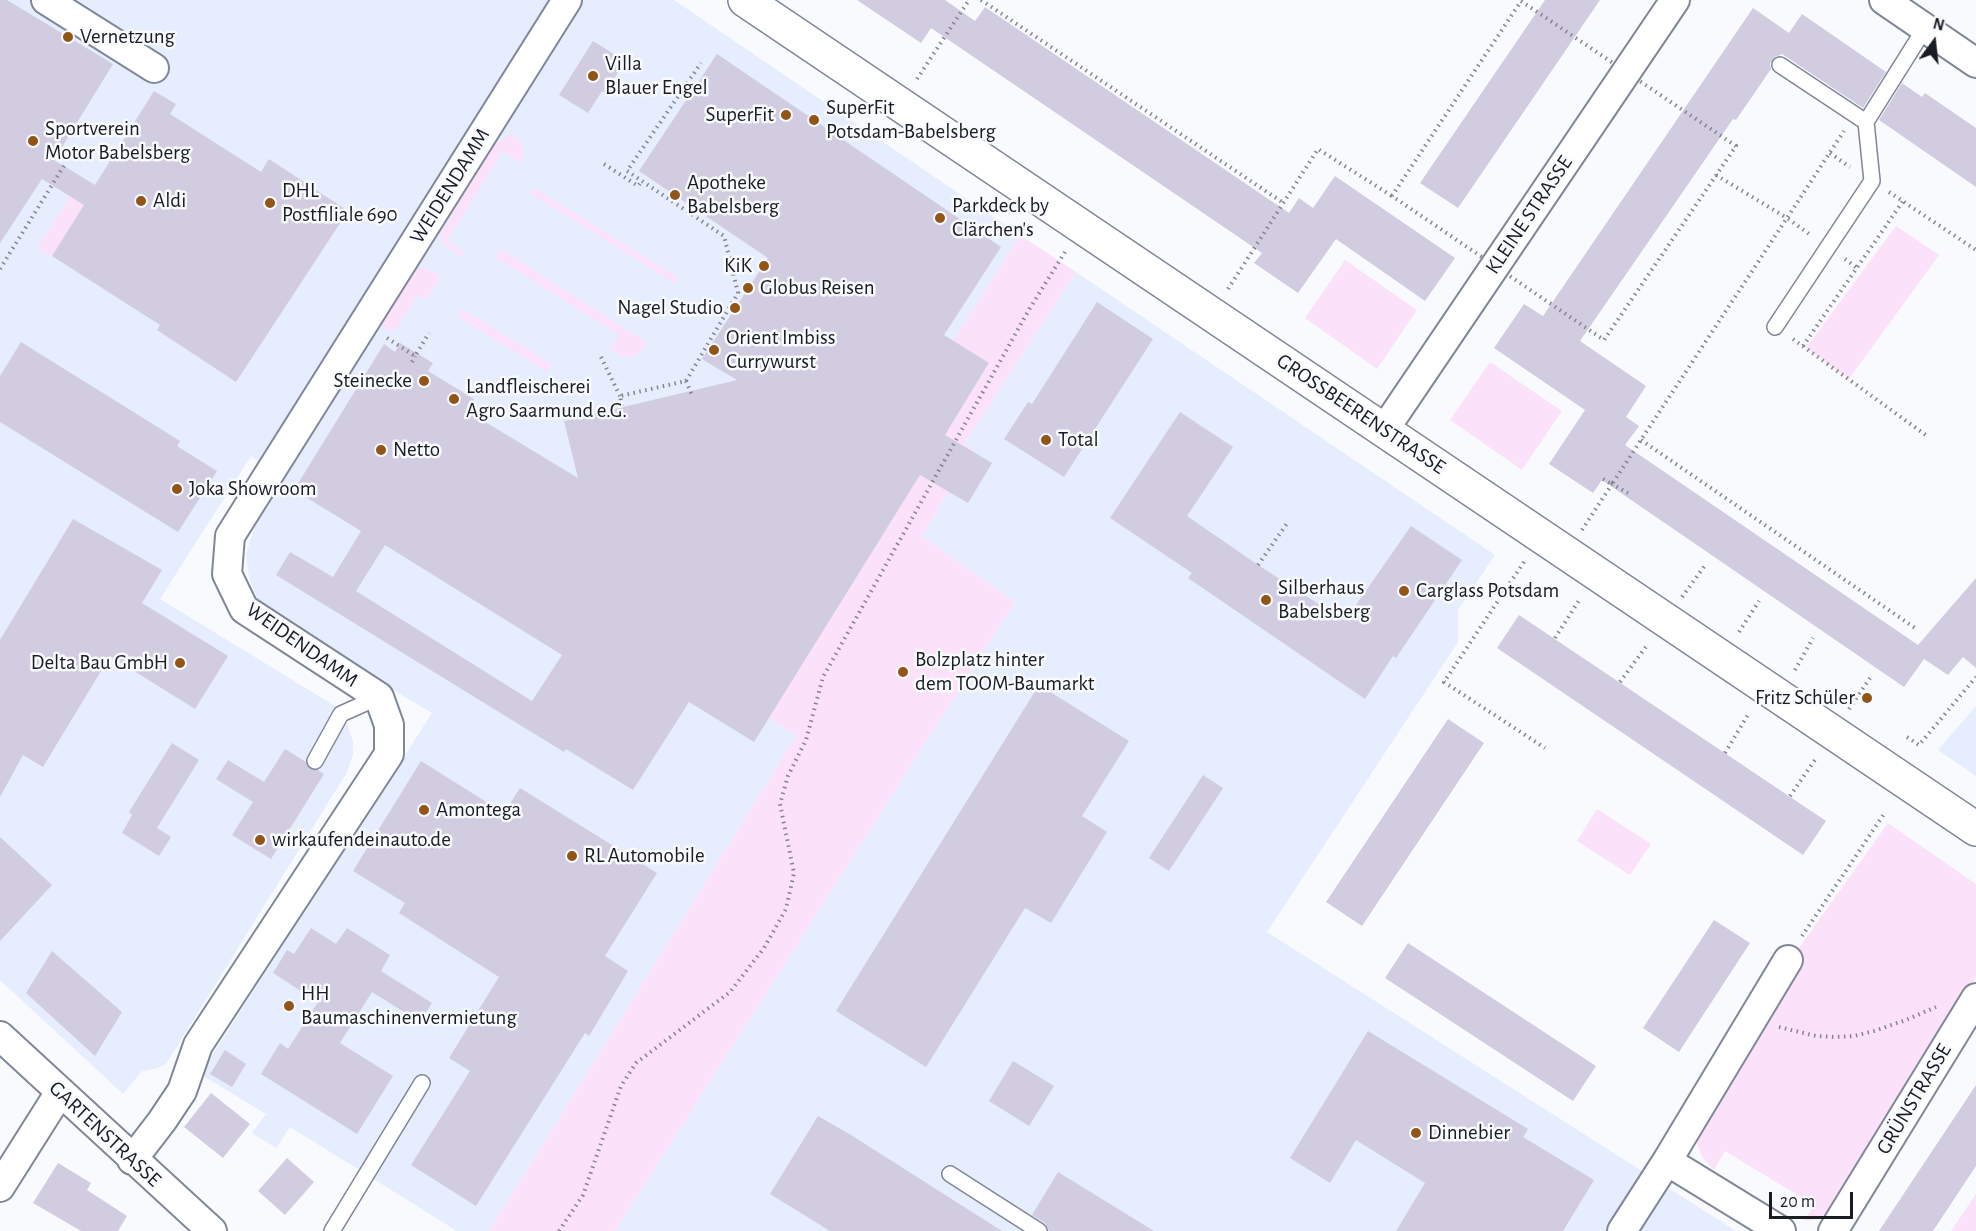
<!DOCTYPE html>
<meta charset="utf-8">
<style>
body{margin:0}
#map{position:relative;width:1976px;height:1231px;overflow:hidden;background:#f8fafe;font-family:"Alegreya Sans",sans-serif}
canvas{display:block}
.north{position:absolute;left:1904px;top:12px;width:60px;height:60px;-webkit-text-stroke:4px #f8fafe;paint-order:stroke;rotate:15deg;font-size:16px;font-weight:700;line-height:24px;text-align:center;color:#191c23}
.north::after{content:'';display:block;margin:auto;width:21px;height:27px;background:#191c23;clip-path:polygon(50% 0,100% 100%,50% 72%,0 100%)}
.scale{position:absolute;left:1769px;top:1192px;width:84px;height:27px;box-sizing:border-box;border:3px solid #191c23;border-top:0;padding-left:8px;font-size:18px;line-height:21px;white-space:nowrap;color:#191c23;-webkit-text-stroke:4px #f8fafe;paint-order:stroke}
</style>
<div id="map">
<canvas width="1976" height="1231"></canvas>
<div class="north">N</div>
<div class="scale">20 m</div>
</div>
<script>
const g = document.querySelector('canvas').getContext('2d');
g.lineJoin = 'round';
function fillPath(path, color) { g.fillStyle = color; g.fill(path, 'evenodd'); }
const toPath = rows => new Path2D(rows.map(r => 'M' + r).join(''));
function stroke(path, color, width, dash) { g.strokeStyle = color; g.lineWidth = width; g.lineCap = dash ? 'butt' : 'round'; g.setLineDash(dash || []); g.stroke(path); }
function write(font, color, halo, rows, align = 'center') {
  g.font = font + ' "Alegreya Sans",sans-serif'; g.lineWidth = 5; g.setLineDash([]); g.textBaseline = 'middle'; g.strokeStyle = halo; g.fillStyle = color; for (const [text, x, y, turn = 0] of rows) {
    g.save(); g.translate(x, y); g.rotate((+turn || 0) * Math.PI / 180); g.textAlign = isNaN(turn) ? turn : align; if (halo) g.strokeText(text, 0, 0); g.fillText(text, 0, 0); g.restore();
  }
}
fillPath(toPath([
 [0,0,674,0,1020,235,954,341,989,363,769,718,796,736,489,1231,457,1231,290,1127,276,1148,252,1133,266,1114,200,1074,432,713,277,621,258,600,249,578,246,554,255,526,285,478,251,456,160,599,335,706,346,722,353,741,353,755,346,774,166,1064,155,1069,142,1071,123,1094,0,980],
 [1076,272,1495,555,1458,610,1458,642,1267,932,1736,1231,615,1231,1015,602,922,536,973,451,964,444],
 [1976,706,1976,776,1938,750]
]), '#e6edfe');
fillPath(toPath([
 [509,135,516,136,519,140,523,146,524,156,521,163,502,152,447,241,465,252,462,257,443,245,441,241,442,230,490,151,495,144],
 [535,188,679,278,675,284,531,194],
 [70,196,84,205,52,256,37,249],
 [1896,226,1939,255,1849,379,1806,348],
 [1020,235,1076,272,964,444,973,450,922,536,1015,602,615,1231,489,1231,796,736,769,718,989,364,953,341],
 [501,249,541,275,648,343,638,354,632,357,622,357,610,349,619,335,495,257],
 [1345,260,1417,310,1377,369,1305,318],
 [422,267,441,276,427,300,418,295,395,331,379,326,413,270],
 [462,309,552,364,547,372,458,317],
 [1490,362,1562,411,1522,470,1450,420],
 [1597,809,1651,844,1630,875,1577,841],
 [1888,823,1976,884,1976,977,1827,1212,1818,1219,1804,1221,1814,1205,1725,1151,1714,1170,1703,1158,1697,1145,1699,1130,1704,1112,1799,948],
 [1976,1194,1976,1231,1951,1231]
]), '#fbe1f9');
fillPath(toPath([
 [0,0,7,0,113,64,54,160,95,185,154,91,176,104,170,114,261,172,269,159,348,211,236,382,157,330,160,325,52,256,84,205,42,179,0,243],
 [857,0,945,0,975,21,985,7,1289,213,1299,198,1313,208,1335,176,1455,258,1425,301,1336,239,1298,293,1254,263,1262,253,931,28,921,43],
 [1545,0,1600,0,1458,208,1420,183],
 [1753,8,1789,33,1802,14,1886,72,1863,108,1782,54,1775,57,1770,64,1771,69,1736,120,1733,119,1580,341,1646,386,1626,417,1639,426,1625,445,1918,645,1976,578,1976,668,1963,657,1948,675,1924,659,1904,687,1602,480,1593,493,1549,464,1585,410,1494,348,1524,304,1543,316],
 [593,41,625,61,605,93,602,91,588,113,559,95],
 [717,54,1001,247,944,335,989,363,945,435,992,463,968,503,920,475,754,742,689,702,633,790,566,749,564,752,276,575,290,552,333,577,361,531,294,490,384,344,395,352,400,343,433,363,428,371,474,399,467,411,578,478,564,421,737,380,702,359,768,258,639,171],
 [385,545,562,655,532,701,356,591],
 [1902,83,1922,97,1925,93,1976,128,1976,187,1879,120],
 [1097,302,1153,339,1064,477,1004,439,1028,402,1032,404],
 [21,342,180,441,177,446,217,471,178,532,0,422,0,376],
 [1180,412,1233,447,1187,516,1258,565,1345,621,1411,526,1462,560,1396,658,1393,656,1365,699,1188,578,1192,573,1110,518],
 [73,519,162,570,142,603,228,656,195,709,110,656,43,767,23,755,0,797,0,640],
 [1519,615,1826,821,1803,855,1497,648],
 [1039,685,1129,741,1082,816,1107,832,1051,923,1025,908,926,1067,836,1011],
 [1448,719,1484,743,1362,926,1326,902],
 [172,743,199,760,157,828,171,837,159,856,122,833,132,815,129,812],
 [285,749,306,762,310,769,318,770,324,774,271,859,232,835,253,802,216,779,228,760,264,782],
 [421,761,504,813,520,788,657,873,605,956,628,971,589,1036,585,1033,476,1206,411,1165,470,1071,449,1058,499,977,399,913,405,903,353,871],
 [1203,775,1223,788,1169,871,1149,858],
 [0,837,52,885,0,941],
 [1714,920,1750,943,1679,1052,1643,1028],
 [311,928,336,944,347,928,390,955,381,971,432,1003,420,1022,372,992,340,1043,393,1076,357,1134,261,1074,280,1043,288,1049,318,1002,273,973,287,950,294,954],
 [1408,943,1596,1066,1573,1101,1385,978],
 [52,951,122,1012,95,1056,26,993],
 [1368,1031,1528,1129,1523,1137,1594,1180,1563,1231,1396,1231,1425,1183,1356,1140,1330,1183,1290,1158],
 [225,1050,246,1064,232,1087,210,1074],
 [1013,1061,1054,1086,1029,1126,989,1101],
 [1976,1085,1976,1166,1933,1231,1879,1231],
 [211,1093,250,1124,223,1158,184,1127],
 [818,1116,851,1135,1002,1231,830,1231,770,1194],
 [287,1158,314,1182,285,1215,258,1191],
 [58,1163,91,1183,87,1190,127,1216,118,1231,81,1231,33,1203],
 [1058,1172,1154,1231,1049,1231,1045,1223,1032,1215]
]), '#d2cce1');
const lane = toPath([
 [1780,65,1866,122,1925,28],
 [1775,327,1872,181,1866,122],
 [315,761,341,714,379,697],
 [950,1174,1039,1231],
 [332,1231,422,1083]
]);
const street = toPath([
 [46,0,154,68],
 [1884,0,1976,63],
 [1384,430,1675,0],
 [0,1036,212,1231],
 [132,1160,162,1121,182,1091,198,1045,389,754,389,725,379,697,244,609,227,574,230,536,567,0],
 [1667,1161,1781,1231],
 [0,1187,60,1092],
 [1622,1231,1667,1161,1788,960],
 [1833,1231,1976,998]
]);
const secondary = toPath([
 [745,0,1976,829]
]);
stroke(lane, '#7f8799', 18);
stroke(street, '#7f8799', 32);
stroke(secondary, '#7f8799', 36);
stroke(toPath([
 [981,0,1282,202],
 [1521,1,1736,146,1604,340,1392,196,1521,1],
 [917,79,969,0],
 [1830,153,1850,167],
 [604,164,638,186,642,181],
 [1716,175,1787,218,1844,131],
 [1889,192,1976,250],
 [1845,259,1857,268],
 [0,269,65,164],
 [1228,289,1318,149,1392,196],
 [387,338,415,356,429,333],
 [1793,339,1927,436],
 [1803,346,1903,201],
 [601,357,620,396],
 [412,362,415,356],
 [686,381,692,395],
 [622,406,620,396,686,381,738,293,724,236,627,171,701,63],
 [1641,440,1915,628],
 [1603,479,1612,484,1787,218,1812,236],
 [1582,530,1612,484,1628,493],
 [1524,562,1444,682,1545,748],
 [1258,565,1288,522],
 [1682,597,1706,564],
 [1739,632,1759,601],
 [1555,638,1580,599],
 [1795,670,1813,638],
 [1620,682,1648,644],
 [1849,709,1870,678],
 [1907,737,1919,745,1976,677],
 [1725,753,1749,713],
 [1790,796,1817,757],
 [1802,936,1884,814],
 [1779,1027,1816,1036,1835,1037,1854,1036,1874,1031,1906,1020,1936,1007],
 [559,1231,583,1195,621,1086,636,1063,730,992,764,948,786,909,794,873,780,804,788,776,806,740,823,677,1030,308,1065,252]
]), '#84868c', 4, [1.5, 4.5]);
stroke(lane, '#fff', 15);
stroke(street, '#fff', 28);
stroke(secondary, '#fff', 33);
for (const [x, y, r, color] of [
 [68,37,6,"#925518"],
 [593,76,6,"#925518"],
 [786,115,6,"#925518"],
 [814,120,6,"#925518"],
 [33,141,6,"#925518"],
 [675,195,6,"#925518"],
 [141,201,6,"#925518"],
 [270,203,6,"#925518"],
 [940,218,6,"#925518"],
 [764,266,6,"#925518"],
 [748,288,6,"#925518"],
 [735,308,6,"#925518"],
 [714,350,6,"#925518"],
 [424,381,6,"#925518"],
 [454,399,6,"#925518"],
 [1046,440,6,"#925518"],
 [381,450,6,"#925518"],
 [177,489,6,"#925518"],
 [1404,591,6,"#925518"],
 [1266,600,6,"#925518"],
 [180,663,6,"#925518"],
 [903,672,6,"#925518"],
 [1867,698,6,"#925518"],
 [424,810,6,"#925518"],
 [260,840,6,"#925518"],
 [572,856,6,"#925518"],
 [289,1006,6,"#925518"],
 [1416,1133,6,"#925518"]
]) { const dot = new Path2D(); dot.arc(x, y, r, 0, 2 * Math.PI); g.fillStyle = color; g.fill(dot); stroke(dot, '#f8fafe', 2); }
write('21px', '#191c23', '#f8fafe', [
 ["Vernetzung",80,37],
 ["Villa",605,64],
 ["Blauer Engel",605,88],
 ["SuperFit",826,108],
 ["Potsdam-Babelsberg",826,132],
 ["SuperFit",774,115,"right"],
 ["Sportverein",45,129],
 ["Motor Babelsberg",45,153],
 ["Apotheke",687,183],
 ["Babelsberg",687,207],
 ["DHL",282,191],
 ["Postfiliale 690",282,215],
 ["Aldi",153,201],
 ["Parkdeck by",952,206],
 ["Clärchen's",952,230],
 ["KiK",752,266,"right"],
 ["Globus Reisen",760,288],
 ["Nagel Studio",723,308,"right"],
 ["Orient Imbiss",726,338],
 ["Currywurst",726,362],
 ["Steinecke",412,381,"right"],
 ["Landfleischerei",466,387],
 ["Agro Saarmund e.G.",466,411],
 ["Total",1058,440],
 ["Netto",393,450],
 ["Joka Showroom",189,489],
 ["Silberhaus",1278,588],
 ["Babelsberg",1278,612],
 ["Carglass Potsdam",1416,591],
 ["Bolzplatz hinter",915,660],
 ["dem TOOM-Baumarkt",915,684],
 ["Delta Bau GmbH",168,663,"right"],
 ["Fritz Schüler",1855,698,"right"],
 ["Amontega",436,810],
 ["wirkaufendeinauto.de",272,840],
 ["RL Automobile",584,856],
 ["HH",301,994],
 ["Baumaschinenvermietung",301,1018],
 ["Dinnebier",1428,1133]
], 'left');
write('21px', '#191c23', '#f8fafe', [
 ["WEIDENDAMM",450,186,-58],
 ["KLEINE STRASSE",1529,215,-56],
 ["GROSSBEERENSTRASSE",1361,414,34],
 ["WEIDENDAMM",302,645,35],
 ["GRÜNSTRASSE",1914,1099,-59],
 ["GARTENSTRASSE",105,1134,43]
]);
</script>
